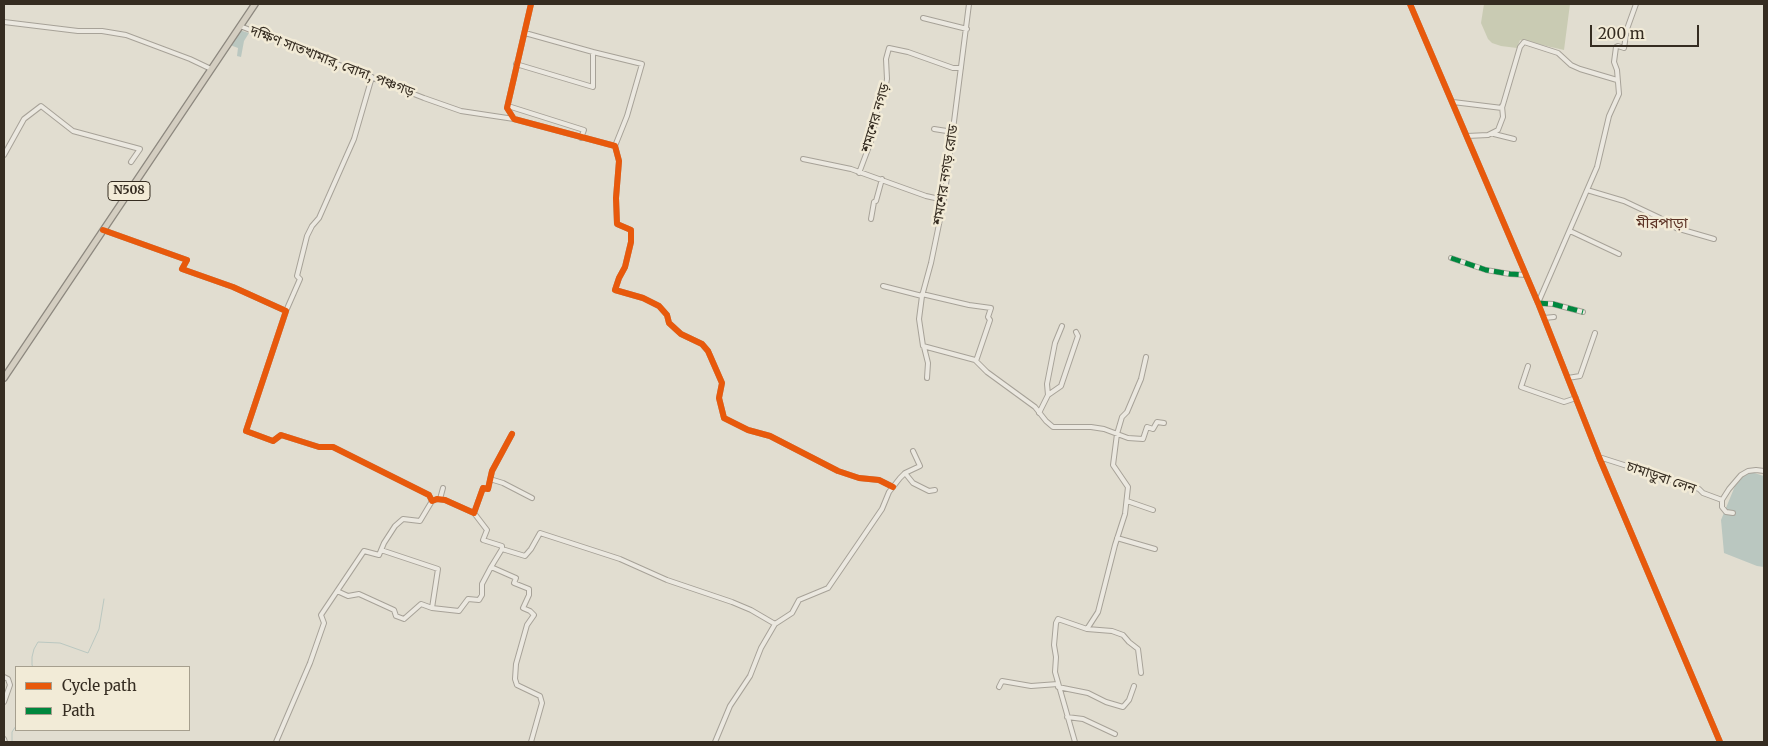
<!DOCTYPE html>
<meta charset="utf-8">
<style>
body{margin:0}
#map{position:relative;width:1768px;height:746px;overflow:hidden;background:#e1ddd0;font-family:Merriweather,serif}
canvas{display:block}
.frame{position:absolute;inset:0;border:5px solid #352c21;pointer-events:none}
.legend{position:absolute;left:15px;top:666px;width:175px;height:65px;box-sizing:border-box;background:#f2ebd7;border:1px solid #a69f8e;margin:0;padding:6px 9px;list-style:none;font-size:15px;color:#352c21}
.legend li{display:flex;align-items:center;gap:10px;height:25px}
.legend b{width:25px;border:1px solid #a69f8e}
.scale{position:absolute;left:1590px;top:25px;width:109px;height:22px;box-sizing:border-box;border:2px solid #352c21;border-top:0;padding-left:6px;font-size:15px;line-height:18px;white-space:nowrap;color:#352c21;-webkit-text-stroke:4px #f2ebd7;paint-order:stroke}
</style>
<div id="map">
<canvas width="1768" height="746"></canvas>
<div class="frame"></div>
<ul class="legend">
<li><b style="height:6px;background:#e8590c"></b>Cycle path</li>
<li><b style="height:6px;background:#00873e"></b>Path</li>
</ul>
<div class="scale">200 m</div>
</div>
<script>
const g = document.querySelector('canvas').getContext('2d');
g.lineJoin = 'round';
function fillPath(path, color) { g.fillStyle = color; g.fill(path, 'evenodd'); }
const toPath = rows => new Path2D(rows.map(r => 'M' + r).join(''));
function stroke(path, color, width, dash) { g.strokeStyle = color; g.lineWidth = width; g.lineCap = dash ? 'butt' : 'round'; g.setLineDash(dash || []); g.stroke(path); }
function write(font, color, halo, rows, align = 'center') {
  g.font = font + ' Merriweather,"Noto Sans Bengali",serif'; g.lineWidth = 5; g.setLineDash([]); g.textBaseline = 'middle'; g.strokeStyle = halo; g.fillStyle = color; for (const [text, x, y, turn = 0] of rows) {
    g.save(); g.translate(x, y); g.rotate((+turn || 0) * Math.PI / 180); g.textAlign = isNaN(turn) ? turn : align; if (halo) g.strokeText(text, 0, 0); g.fillText(text, 0, 0); g.restore();
  }
}
fillPath(toPath([
 [1484,4,1570,4,1564,50,1520,40,1517,48,1501,46,1492,43,1488,39,1481,23]
]), '#c9cbb3');
fillPath(toPath([
 [239,30,249,33,244,41,241,57,237,56,238,48,230,45],
 [1748,471,1764,476,1764,567,1757,566,1724,553,1721,520,1735,486]
]), '#bac7c0');
stroke(toPath([
 [33,667,32,665,32,657,34,649,38,642,60,643,88,653,99,629,104,599],
 [12,742,12,732,16,726]
]), '#bac7c0', 1);
const minor = toPath([
 [531,4,507,108,514,119,615,146,619,161,616,198,617,224,631,230,631,242,625,267,619,278,615,290,643,298,659,306,667,315,669,323,681,334,702,344,708,351,722,383,719,398,724,418,748,430,770,436,838,471,859,478,879,480,893,487],
 [969,4,944,200,931,263,922,296,919,319,923,346,975,360,987,372,1035,407,1046,421,1053,427,1091,427,1104,429,1128,438,1143,439,1147,427,1153,429,1157,422,1164,423],
 [1410,4,1538,303,1599,457,1720,742],
 [923,18,967,29],
 [4,22,78,31,102,31,126,35,190,59,211,69],
 [240,26,424,98,461,111,514,119],
 [593,52,642,64,627,116,615,146],
 [516,64,593,87,593,52,525,33],
 [1453,102,1502,108,1520,47,1524,42,1558,53,1571,65,1580,69,1617,80],
 [508,106,584,130,581,138],
 [934,129,953,132],
 [1494,134,1514,139],
 [1467,136,1488,135,1498,130,1503,117,1502,106],
 [4,155,24,119,41,106,73,131,140,149,131,162],
 [803,159,851,169,926,196,944,200],
 [859,173,871,141,878,107,884,95,887,79,886,59,889,48,908,52,953,68,961,68],
 [1587,190,1624,201,1660,218,1676,228,1714,239],
 [871,219,874,202,876,201,882,179],
 [103,230,187,260,182,269,233,287,286,311,246,431,273,441,281,435,319,447,333,447,429,495,432,501,437,499,445,500,474,513,483,488,488,489,492,471,512,434],
 [1570,231,1619,254],
 [1451,258,1486,270,1510,274,1526,275],
 [883,286,922,296],
 [922,294,969,305,991,308,988,317,990,320,976,361],
 [1538,303,1597,167,1609,116,1619,94,1617,70,1614,62,1616,47,1618,46,1624,48,1627,29,1636,4],
 [1538,303,1553,304,1583,312],
 [286,311,300,279,297,276,307,236,312,226,319,218,354,139,372,77],
 [1544,318,1554,317],
 [924,347,928,363,927,378],
 [1528,366,1521,387,1564,402,1576,398],
 [1568,378,1580,376,1595,333],
 [1048,395,1047,384,1055,343,1062,326],
 [1039,413,1048,395,1061,386,1078,336,1076,332],
 [1599,457,1699,489,1703,493,1722,500],
 [905,473,920,466,913,451],
 [490,479,503,483,532,498],
 [440,499,443,488],
 [1127,501,1153,510],
 [474,513,487,530,483,540,502,546,502,549],
 [1733,513,1726,512,1722,507,1722,500,1729,489,1741,475,1748,471,1756,470,1764,471],
 [1117,538,1155,549],
 [381,550,438,569,432,608],
 [337,591,348,596,359,594,394,610,396,616,404,619,421,604,432,608,459,611,468,599,479,600,482,595,482,584,491,567],
 [1087,629,1112,631,1123,635,1129,642,1138,649,1141,673],
 [4,677,8,679,10,685,4,702],
 [999,687,1002,681,1031,686,1058,684],
 [1058,687,1088,693,1106,702,1123,707,1129,700,1134,686],
 [1067,717,1083,719,1115,734],
 [4,739,5,742],
 [276,742,310,663,324,623,321,615,325,609,364,551,379,555,384,543,395,526,403,519,420,521,432,501],
 [531,742,542,703,540,696,517,685,515,679,516,664,527,625,534,615,530,611,523,608,529,595,529,589,514,583,516,578,491,567,502,549,525,556,531,549,540,533,620,559,667,580,732,602,751,610,775,624],
 [715,742,730,706,750,676,761,648,775,624,792,613,799,600,828,588,882,509,889,492,900,478,905,473,913,483,929,491,935,490],
 [1075,742,1055,672,1056,657,1054,645,1056,623,1058,619,1087,629,1098,612,1115,545,1125,514,1128,487,1113,465,1117,434,1122,417,1127,412,1141,379,1146,357]
]);
const highway = toPath([
 [4,378,255,4]
]);
stroke(minor, '#a7a298', 6);
stroke(highway, '#8d887f', 8);
stroke(minor, '#ebe8e0', 4);
stroke(highway, '#d4cec1', 5.5);
stroke(toPath([
 [1451,258,1486,270,1510,274,1526,275],
 [1538,303,1553,304,1583,312]
]), '#00873e', 5, [10, 5]);
stroke(toPath([
 [531,4,507,108,514,119,615,146,619,161,616,198,617,224,631,230,631,242,625,267,619,278,615,290,643,298,659,306,667,315,669,323,681,334,702,344,708,351,722,383,719,398,724,418,748,430,770,436,838,471,859,478,879,480,893,487],
 [1410,4,1538,303,1599,457,1720,742],
 [103,230,187,260,182,269,233,287,286,311,246,431,273,441,281,435,319,447,333,447,429,495,432,501,437,499,445,500,474,513,483,488,488,489,492,471,512,434]
]), '#e8590c', 6);
for (const [x, y, w] of [
 [129,191,42]
]) { const box = new Path2D(); box.roundRect(x - w / 2, y - 9.5, w, 19, 4); g.fillStyle = '#f2ebd7'; g.fill(box); stroke(box, '#352c21', 1); }
write('bold 12px', '#352c21', null, [
 ["N508",129,191]
]);
write('14px', '#352c21', '#f2ebd7', [
 ["দক্ষিণ সাতখামার, বোদা, পঞ্চগড়",332,62,21],
 ["শমশের নগড়",876,118,-74],
 ["শমশের নগড় রোড",946,175,-81],
 ["চামাডুবা লেন",1661,478,19]
]);
write('15px', '#5d3426', '#f2ebd7', [
 ["মীরপাড়া",1662,224]
]);
</script>
